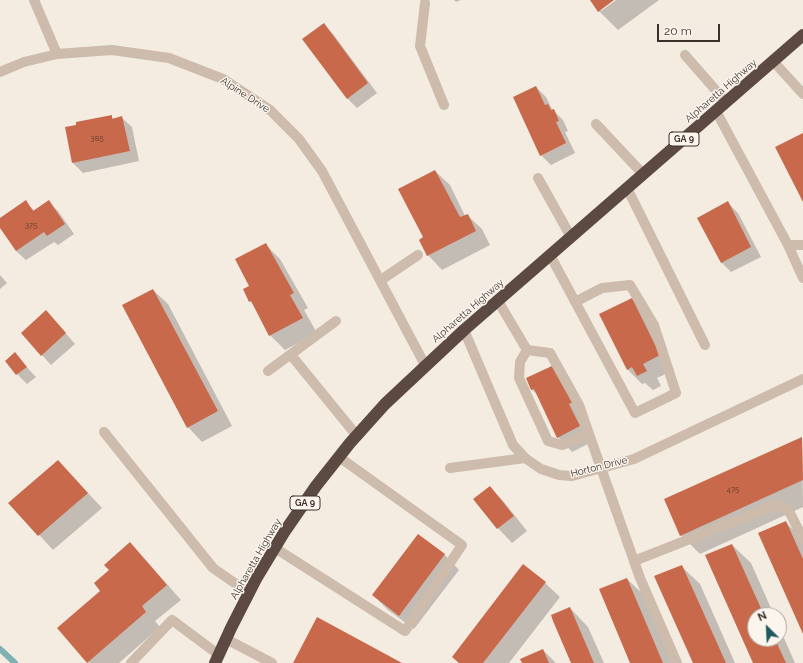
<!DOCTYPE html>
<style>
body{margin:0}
#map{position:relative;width:803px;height:663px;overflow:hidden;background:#f4ebe1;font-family:Raleway,sans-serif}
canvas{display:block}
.north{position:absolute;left:747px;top:607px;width:40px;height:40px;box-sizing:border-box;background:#fbf5ee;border:1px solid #aea6a0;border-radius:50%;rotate:336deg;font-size:11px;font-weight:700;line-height:16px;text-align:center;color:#3b302b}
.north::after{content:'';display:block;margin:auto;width:14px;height:18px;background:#1f5a5e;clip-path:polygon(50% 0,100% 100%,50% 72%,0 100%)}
.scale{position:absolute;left:657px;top:24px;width:63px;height:18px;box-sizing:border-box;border:2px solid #3b302b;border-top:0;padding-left:5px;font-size:12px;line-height:14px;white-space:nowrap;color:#3b302b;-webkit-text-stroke:3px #fbf5ee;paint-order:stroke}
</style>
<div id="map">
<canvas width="803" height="663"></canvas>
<div class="north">N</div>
<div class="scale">20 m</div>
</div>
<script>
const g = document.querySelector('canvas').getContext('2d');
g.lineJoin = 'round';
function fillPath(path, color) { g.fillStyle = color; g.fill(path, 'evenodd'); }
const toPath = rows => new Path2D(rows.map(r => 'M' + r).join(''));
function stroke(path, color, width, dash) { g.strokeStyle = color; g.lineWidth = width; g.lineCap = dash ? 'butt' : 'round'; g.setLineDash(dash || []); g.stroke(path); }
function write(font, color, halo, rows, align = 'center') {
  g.font = font + ' Raleway,sans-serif'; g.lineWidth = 3; g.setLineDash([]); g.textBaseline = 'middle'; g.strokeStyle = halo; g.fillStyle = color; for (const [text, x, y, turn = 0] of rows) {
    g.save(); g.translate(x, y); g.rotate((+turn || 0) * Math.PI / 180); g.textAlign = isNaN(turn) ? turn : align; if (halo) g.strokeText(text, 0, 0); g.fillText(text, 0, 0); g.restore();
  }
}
fillPath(toPath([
 [454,0,461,0,456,2],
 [591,0,613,0,601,9,601,11,616,0,659,0,618,30,599,11],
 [324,25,333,34,377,93,357,108,347,98],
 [536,87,546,97,552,109,563,120,568,131,565,132,575,153,551,165,541,155],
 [111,116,114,119,122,118,132,127,139,161,83,173,73,163],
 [435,171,450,185,465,216,467,215,482,229,490,245,442,270,428,255,424,238],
 [25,202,35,211,48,202,58,211,74,234,58,245,54,242,26,260,16,251,0,226,0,219],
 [728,203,738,213,761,257,731,272,721,262],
 [266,245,280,259,308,308,304,310,317,333,285,350,270,335,255,306,250,301],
 [0,275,7,283,0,289],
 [153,290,168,304,232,426,202,442,188,427],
 [632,299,646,313,674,370,657,378,661,386,653,390,645,383,642,384,628,370,601,314],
 [56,322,75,344,51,365,42,355],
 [14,354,36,377,27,384,17,374],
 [554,366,594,441,572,452,558,437,538,395,532,390],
 [802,438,803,507,700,554,681,535],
 [58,461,102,508,53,550,10,503],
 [490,487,504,502,527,531,512,543,498,528,475,499],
 [785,522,803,539,803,631],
 [418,536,445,555,459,570,414,629,388,610,373,595],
 [732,545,751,563,774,615,755,615,755,639,779,639,779,627,795,663,754,663],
 [144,558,181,600,155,621,160,627,119,663,89,663,58,628],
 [681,566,700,584,735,663,694,663],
 [627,579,646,597,673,663,631,663],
 [545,583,560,597,509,663,459,663,453,657],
 [570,608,588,627,604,663,572,663],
 [543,650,556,663,523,663]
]), '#0003');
stroke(toPath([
 [0,649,15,663]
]), '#7fb0b2', 6);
fillPath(toPath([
 [590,0,614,0,598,12],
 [324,23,368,83,347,99,302,39],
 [536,86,545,105,548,104,551,110,554,109,559,121,556,122,566,143,540,156,513,97],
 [112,115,112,119,122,116,130,151,72,163,65,127,76,125,76,122],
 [803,133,803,202,775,147],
 [435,170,460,217,468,214,476,231,427,256,419,240,423,237,398,189],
 [26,200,33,211,49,200,65,224,47,236,44,232,16,251,0,228,0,218],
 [728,201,751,247,721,263,697,218],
 [266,243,294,293,290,295,303,318,269,336,251,301,249,302,243,289,249,286,235,259],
 [153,289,218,411,187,428,122,305],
 [632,298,660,355,643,364,647,371,637,376,632,367,627,370,599,314],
 [46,310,66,333,41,356,21,333],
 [15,352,27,367,16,375,5,361],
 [554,365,573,402,569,404,580,426,557,438,534,389,531,390,526,378],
 [802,437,803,480,680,536,664,499],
 [58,460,88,493,38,536,8,503],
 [490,486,514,516,497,529,473,499],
 [786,521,803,559,803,634,758,533],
 [418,534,445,554,399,616,372,595],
 [130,542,167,585,142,606,146,612,87,663,57,628,100,591,94,583,109,570,104,565],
 [732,544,764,615,755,615,755,639,775,639,786,663,753,663,705,555],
 [523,564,546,582,483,663,459,663,452,657],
 [682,565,726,663,693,663,654,576],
 [627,578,663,663,630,663,599,589],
 [570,607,594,663,571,663,553,621,551,615],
 [317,617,402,663,293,663],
 [543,649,549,663,522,663,520,659]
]), '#c8694b');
stroke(toPath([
 [425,3,420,46,444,105],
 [685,55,726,102],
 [773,61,803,94],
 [716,111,788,245,803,278],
 [596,124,643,174],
 [538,178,571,237],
 [627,188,705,345],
 [788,245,803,245],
 [550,255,635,413,676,393,654,325,630,285,602,288,575,302],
 [381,280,418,255],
 [498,301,527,350,520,362,519,378,548,441,562,445,589,434,579,405,550,353,527,350],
 [291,355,357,436],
 [268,371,336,321],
 [104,432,213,568,249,593],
 [589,434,640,578,677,663],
 [450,468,525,458],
 [275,548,405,631,462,545,339,457],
 [634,561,776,505,784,507,790,513,803,539],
 [226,639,272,663],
 [131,663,172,620,219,655]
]), '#cdbbac', 10);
stroke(toPath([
 [34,0,57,54],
 [0,72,24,62,57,54,112,50,169,58,223,79,270,110,299,139,322,171,425,365],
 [464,330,513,445,525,458,541,469,559,475,572,476,634,459,803,379]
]), '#cdbbac', 10);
stroke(toPath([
 [215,663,231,628,256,579,285,531,316,486,350,443,385,404,464,330,803,35]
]), '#5c4a42', 12);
write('8px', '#5e3e33', null, [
 ["385",97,139],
 ["375",31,226],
 ["475",733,490]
]);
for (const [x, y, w] of [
 [684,139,30],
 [305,503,30]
]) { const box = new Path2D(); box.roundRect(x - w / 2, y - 7, w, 14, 3); g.fillStyle = '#fbf5ee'; g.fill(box); stroke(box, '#3b302b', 1); }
write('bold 9px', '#3b302b', null, [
 ["GA 9",684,139],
 ["GA 9",305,503]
]);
write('10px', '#3b302b', '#fbf5ee', [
 ["Alpharetta Highway",721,91,-41],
 ["Alpine Drive",245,95,33],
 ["Alpharetta Highway",468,311,-41],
 ["Horton Drive",599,467,-14],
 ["Alpharetta Highway",256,559,-60]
]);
</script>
